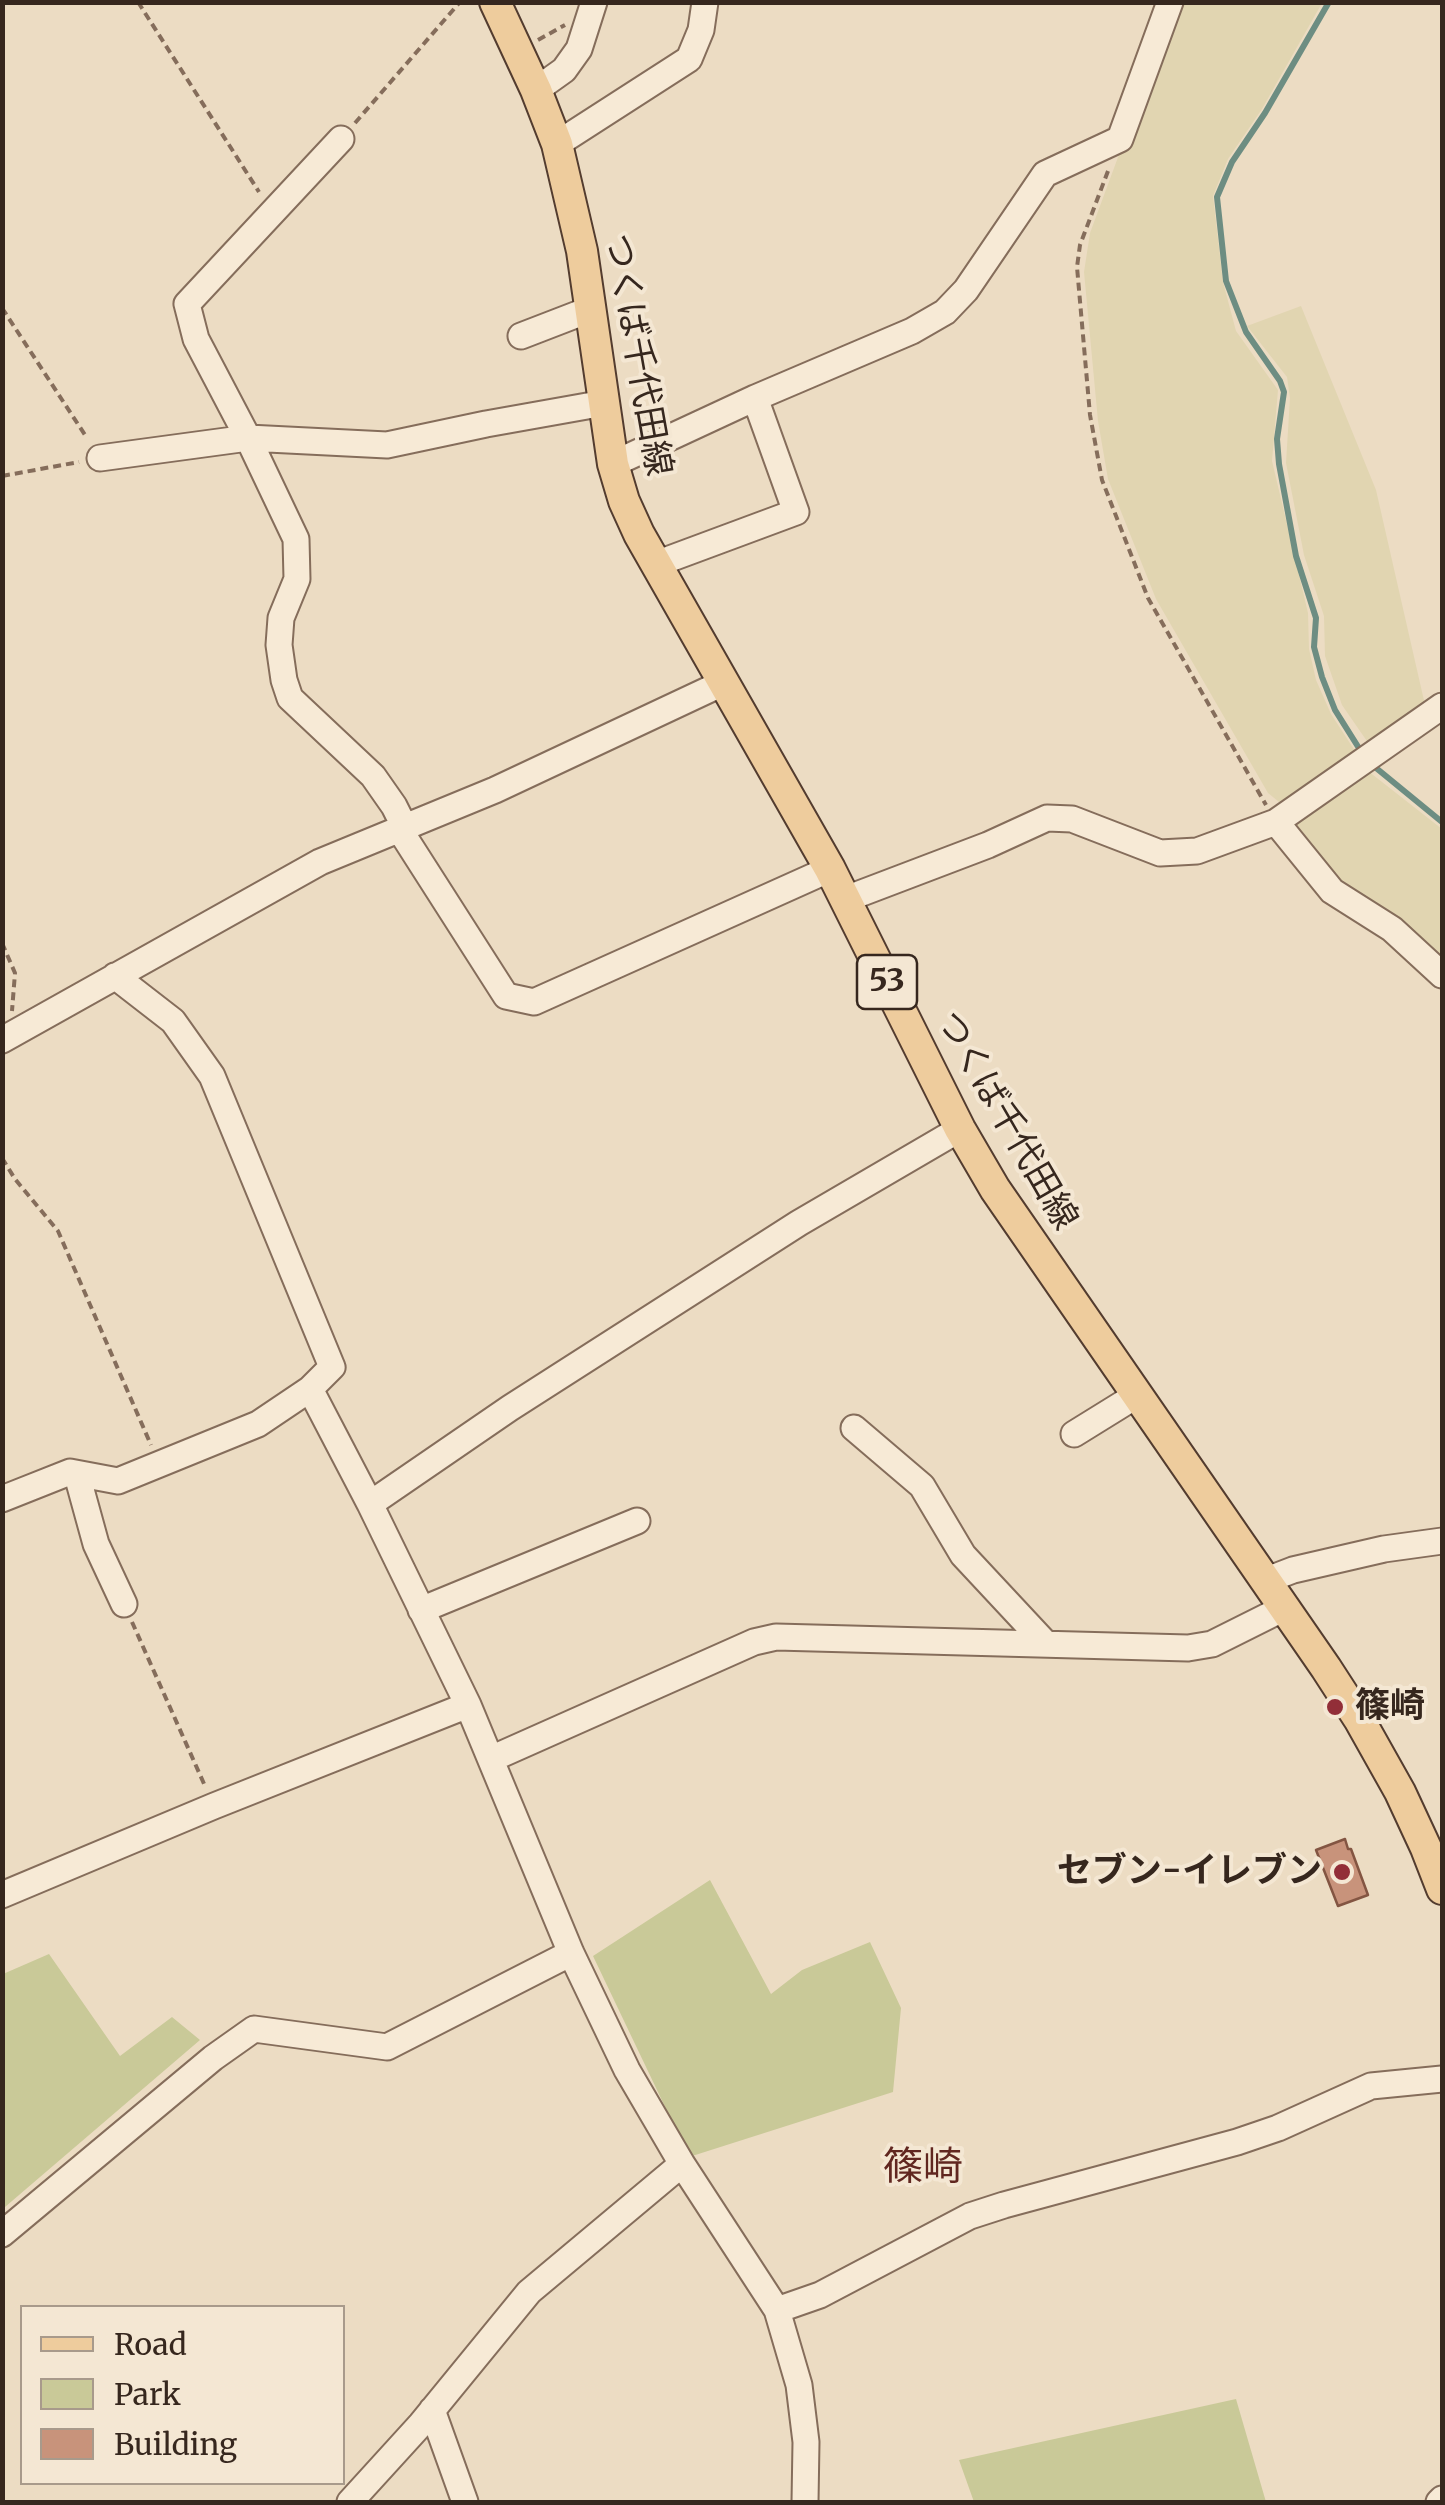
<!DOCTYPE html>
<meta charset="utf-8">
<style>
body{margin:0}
#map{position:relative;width:1445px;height:2505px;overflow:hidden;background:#ecdcc3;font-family:Merriweather,serif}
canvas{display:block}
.frame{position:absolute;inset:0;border:5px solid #36271e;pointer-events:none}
.legend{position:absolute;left:20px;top:2305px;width:325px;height:180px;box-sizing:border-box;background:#f4e7d3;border:2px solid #a89a8b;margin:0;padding:12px 18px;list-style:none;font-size:30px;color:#36271e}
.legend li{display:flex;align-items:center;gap:20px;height:50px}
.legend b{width:50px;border:2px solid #a89a8b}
</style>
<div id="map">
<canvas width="1445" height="2505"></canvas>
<div class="frame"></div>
<ul class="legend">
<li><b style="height:12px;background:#eecc9d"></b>Road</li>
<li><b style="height:28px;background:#c9c998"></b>Park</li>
<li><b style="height:28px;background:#c8937b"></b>Building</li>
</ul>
</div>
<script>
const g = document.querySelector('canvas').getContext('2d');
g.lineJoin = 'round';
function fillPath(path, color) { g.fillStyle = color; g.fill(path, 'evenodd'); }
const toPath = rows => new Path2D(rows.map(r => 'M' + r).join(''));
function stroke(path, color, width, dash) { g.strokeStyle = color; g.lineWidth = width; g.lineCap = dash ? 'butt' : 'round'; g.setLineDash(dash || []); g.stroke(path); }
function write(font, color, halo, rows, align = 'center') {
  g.font = font + ' Merriweather,"Noto Sans JP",serif'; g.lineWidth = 8; g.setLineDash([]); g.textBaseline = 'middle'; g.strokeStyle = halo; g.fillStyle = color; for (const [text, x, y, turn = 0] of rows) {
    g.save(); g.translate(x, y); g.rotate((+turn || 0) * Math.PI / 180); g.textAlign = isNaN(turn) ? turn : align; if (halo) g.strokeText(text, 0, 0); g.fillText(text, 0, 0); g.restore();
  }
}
fillPath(toPath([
 [1175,3,1322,3,1262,109,1228,159,1213,196,1223,282,1236,331,1278,390,1272,461,1308,613,1309,649,1316,680,1331,714,1357,754,1284,806,1268,793,1156,599,1108,479,1098,421,1084,272,1090,233],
 [1301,306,1376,490,1425,705,1371,747,1342,705,1325,656,1324,616,1304,555,1286,463,1290,398,1287,377,1247,326],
 [1368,771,1442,829,1442,964,1357,897,1317,858,1293,827]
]), '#e1d5b1');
fillPath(toPath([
 [710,1880,771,1994,802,1970,870,1942,901,2008,893,2092,689,2157,593,1956],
 [49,1954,120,2056,172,2017,200,2040,5,2207,2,2204,3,1974],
 [1236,2399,1266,2502,974,2502,959,2460]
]), '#c9c998');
stroke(toPath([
 [1329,2,1265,113,1232,162,1217,197,1226,281,1246,332,1280,381,1284,392,1277,439,1279,464,1296,556,1316,618,1314,647,1322,677,1335,710,1362,753],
 [1370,763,1442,822]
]), '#6d8d82', 6);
const building = toPath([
 [1345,1839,1348,1849,1351,1849,1368,1895,1338,1906,1316,1850,1345,1839]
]);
fillPath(building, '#c8937b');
stroke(building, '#835542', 2.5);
const minor = toPath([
 [536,90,564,70,579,49,594,2],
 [341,139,187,304,196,339,248,438,296,539,297,579,281,618,279,645,284,680,290,698,373,776,394,806,405,828,405,838,506,996,534,1002,830,869],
 [557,144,689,59,701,30,705,2],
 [521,336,591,309],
 [100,458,248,438,387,445,486,424,604,403],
 [613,464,755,398,912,331,945,312,966,290,1045,174,1120,139,1170,2],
 [656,564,796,512,755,398],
 [1276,822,1332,891,1392,929,1442,975],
 [846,899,988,845,1047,818,1072,819,1160,853,1197,851,1276,822,1442,706],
 [2,1040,320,862,495,790,725,682],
 [310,1389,370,1504,468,1705,571,1953,627,2070,682,2164,777,2310,799,2385,806,2442,805,2502],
 [854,1428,922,1486,963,1555,1046,1644],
 [1074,1434,1137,1395],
 [77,1475,96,1544,124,1604],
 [2,1499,70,1472,118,1481,258,1424,310,1389,332,1367,212,1076,173,1021,115,976],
 [370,1504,510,1408,799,1223,960,1129],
 [1267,1580,1293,1570,1384,1549,1442,1541],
 [421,1610,637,1521],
 [491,1759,754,1642,776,1637,1188,1648,1212,1644,1286,1607],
 [2,1895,214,1806,468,1705],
 [2,2234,213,2058,254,2029,387,2047,571,1953],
 [777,2310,820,2295,970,2216,1004,2205,1237,2142,1278,2128,1371,2086,1442,2079],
 [432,2410,465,2502],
 [350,2502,421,2424,529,2292,682,2164],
 [1439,2502,1442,2499]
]);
const major = toPath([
 [495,2,536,90,557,144,582,251,613,464,624,501,639,534,830,869,960,1129,995,1189,1326,1668,1359,1719,1400,1792,1426,1848,1442,1889]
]);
stroke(minor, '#856d5b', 29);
stroke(major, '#533c2f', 34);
stroke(toPath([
 [138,2,259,192],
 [538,40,565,25],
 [355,123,460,2],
 [1108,171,1080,245,1077,267,1090,415,1102,480,1148,598,1266,805],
 [2,308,87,438],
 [2,476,79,462],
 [2,943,15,973,12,1011],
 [2,1158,15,1179,58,1231,151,1445],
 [132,1622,205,1786]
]), '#856d5b', 4, [8, 5]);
stroke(minor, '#f7ead6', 25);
stroke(major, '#eecc9d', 30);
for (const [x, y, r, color] of [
 [1335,1707,10,"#922e38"],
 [1342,1872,10,"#922e38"]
]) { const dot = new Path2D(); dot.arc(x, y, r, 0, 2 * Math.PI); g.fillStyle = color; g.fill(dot); stroke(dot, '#f4e7d3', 4); }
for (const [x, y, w] of [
 [887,982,60]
]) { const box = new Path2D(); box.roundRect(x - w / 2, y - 27, w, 54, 8); g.fillStyle = '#f4e7d3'; g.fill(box); stroke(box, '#36271e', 2.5); }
write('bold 32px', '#36271e', null, [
 ["53",887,982]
]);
write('35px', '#36271e', '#f4e7d3', [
 ["つくば千代田線",637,355,80],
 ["つくば千代田線",1006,1121,60]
]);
write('bold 35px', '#36271e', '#f4e7d3', [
 ["篠崎",1355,1707],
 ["セブン-イレブン",1322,1872,"right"]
], 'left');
write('40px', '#612720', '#f4e7d3', [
 ["篠崎",923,2169]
]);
</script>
